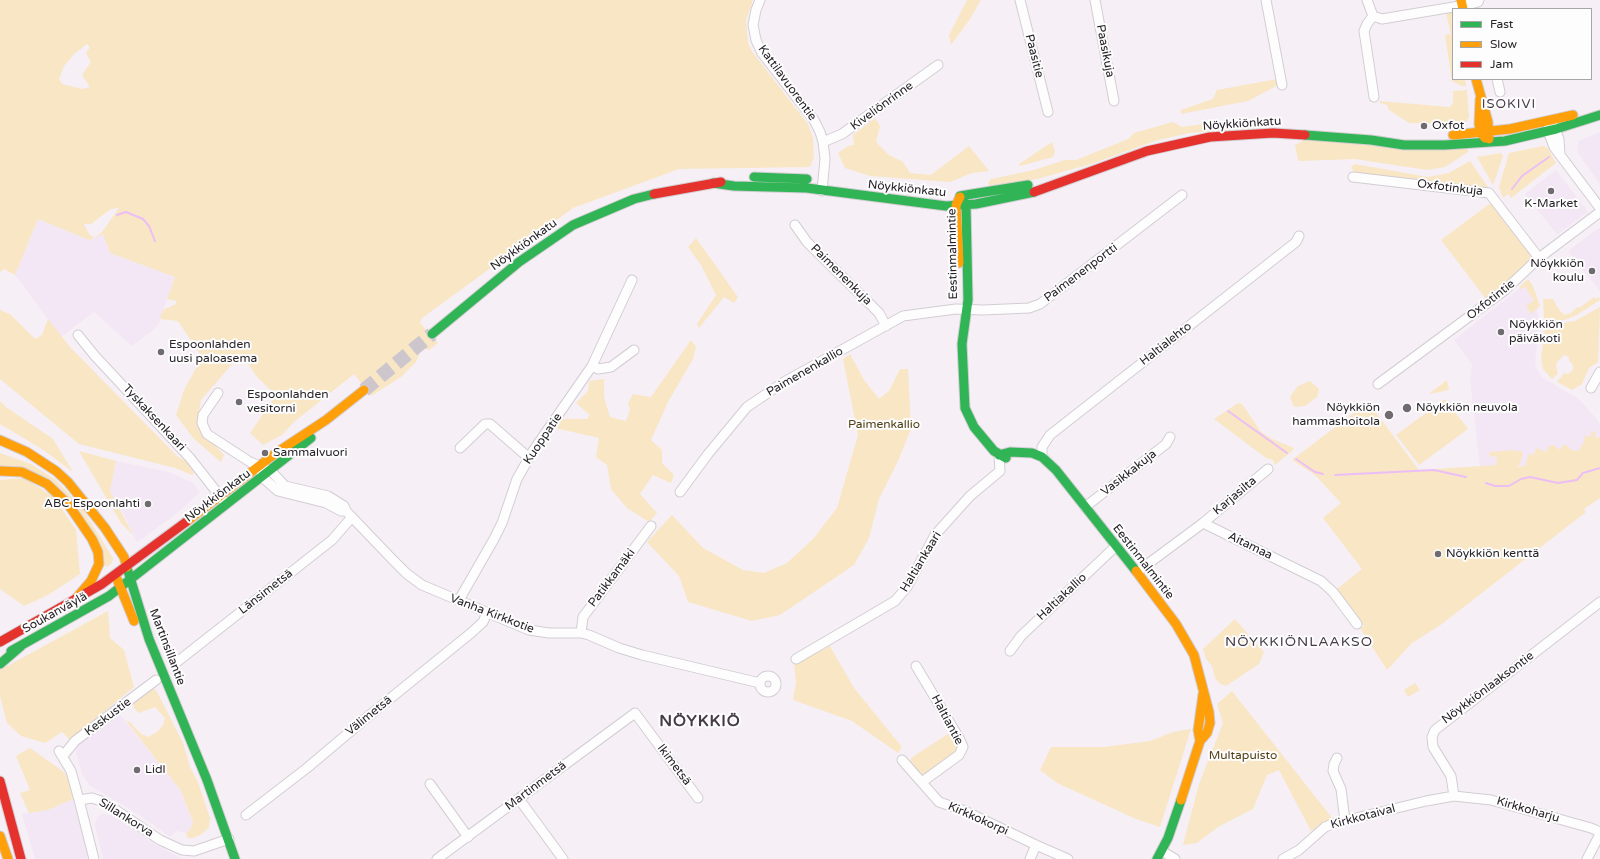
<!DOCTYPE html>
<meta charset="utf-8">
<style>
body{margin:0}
#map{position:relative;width:1600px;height:859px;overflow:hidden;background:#f6f0f6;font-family:"Varela Round",sans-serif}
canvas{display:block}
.legend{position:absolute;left:1452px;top:8px;width:140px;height:72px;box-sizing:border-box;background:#fdfdfd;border:1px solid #a7a6a8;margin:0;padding:5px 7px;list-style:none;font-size:12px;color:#272328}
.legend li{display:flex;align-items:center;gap:8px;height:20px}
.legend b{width:20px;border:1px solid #a7a6a8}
</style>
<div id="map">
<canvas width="1600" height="859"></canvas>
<ul class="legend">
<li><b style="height:5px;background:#30b455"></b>Fast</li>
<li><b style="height:5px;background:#ff9f0a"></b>Slow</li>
<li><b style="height:5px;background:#e5322d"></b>Jam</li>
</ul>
</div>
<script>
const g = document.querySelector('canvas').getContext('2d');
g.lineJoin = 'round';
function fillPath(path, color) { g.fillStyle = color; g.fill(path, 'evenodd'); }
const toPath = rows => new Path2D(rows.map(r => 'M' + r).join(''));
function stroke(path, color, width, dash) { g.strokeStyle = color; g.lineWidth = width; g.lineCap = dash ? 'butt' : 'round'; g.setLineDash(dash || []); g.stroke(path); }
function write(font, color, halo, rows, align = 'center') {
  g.font = font + ' "Varela Round",sans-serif'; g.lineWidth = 4; g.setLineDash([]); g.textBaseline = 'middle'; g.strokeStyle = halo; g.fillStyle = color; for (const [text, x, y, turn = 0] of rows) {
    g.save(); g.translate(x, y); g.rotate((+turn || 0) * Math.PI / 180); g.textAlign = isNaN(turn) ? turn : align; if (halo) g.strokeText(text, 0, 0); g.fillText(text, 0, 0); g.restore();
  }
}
fillPath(toPath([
 [1600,132,1600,185,1577,151,1579,141],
 [1556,170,1588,212,1557,235,1525,194],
 [38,219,89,240,103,234,110,253,175,277,159,323,153,330,132,346,94,312,61,337,15,275],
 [1600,227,1600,291,1568,251],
 [1526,283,1536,295,1539,324,1535,363,1536,368,1543,378,1580,400,1595,417,1600,424,1600,448,1557,466,1480,467,1470,381,1472,365,1454,340],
 [116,461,169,472,193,483,200,492,181,510,137,543,123,513,110,491],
 [118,712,181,791,193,822,190,830,186,833,176,831,170,837,141,816,89,785,82,774,74,745],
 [73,799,90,859,35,859,22,814,48,810],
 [102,814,113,815,156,845,183,859,103,859,95,825,97,817]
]), '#f4e7f5');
fillPath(toPath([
 [0,0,753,0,746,21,748,42,751,50,808,124,813,138,814,157,810,167,679,169,573,208,422,318,420,323,438,343,429,350,422,348,416,362,401,377,371,396,354,374,294,422,282,435,263,445,250,433,276,395,258,378,246,361,234,362,201,400,198,418,203,432,224,455,221,462,193,438,176,415,184,390,202,357,178,321,160,319,163,310,176,304,176,301,167,299,175,277,110,253,103,234,89,240,38,219,15,275,4,269,0,272],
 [87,44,90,47,86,53,91,62,82,75,90,87,82,89,62,84,59,79,64,66,74,54],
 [119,208,102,232,94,238,89,234,84,224,91,224,111,209],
 [967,0,981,0,970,19,951,45,949,35],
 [1449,12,1453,12,1453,79,1465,79,1466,86,1462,86,1452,81,1445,35,1451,34,1446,13],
 [1277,79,1278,85,1248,101,1181,114,1181,110,1213,99,1217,90],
 [1467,90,1469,117,1466,123,1409,123,1389,110,1387,105,1380,103,1379,101,1450,107,1453,103,1453,91],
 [875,118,880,126,876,142,889,155,903,162,910,173,931,175,969,146,989,171,972,173,950,182,870,176,845,168,838,153,848,146,854,145,853,135],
 [1250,121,1270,124,1271,127,1189,133,1155,141,1091,164,1037,179,990,186,988,183,991,179,1034,170,1065,160,1076,160,1128,139,1134,133,1173,122,1182,127,1219,122],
 [1305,140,1468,148,1468,152,1445,167,1427,170,1355,159,1300,161,1298,160,1295,145],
 [1052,142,1055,151,1053,157,1020,166,1019,164],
 [1543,146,1548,148,1556,163,1511,198,1508,194,1503,198,1499,187,1509,153],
 [1501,153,1503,156,1493,185,1477,157],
 [1470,161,1488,187,1487,189,1355,174,1351,167,1355,164,1428,177,1449,173],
 [1492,202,1531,255,1529,263,1512,280,1486,299,1441,240],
 [696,238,738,297,734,303,724,297,699,328,697,324,716,295,701,265,688,247],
 [1527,280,1529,280,1533,286,1540,306,1531,314,1526,306,1534,300,1525,287,1520,289,1520,286],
 [1594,297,1596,299,1599,297,1600,300,1575,316,1561,321,1549,321,1544,318,1543,299,1553,299,1560,311,1565,315,1569,313,1570,314,1577,307,1579,308],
 [1600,307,1598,362,1589,368,1582,384,1572,390,1557,382,1564,373,1568,374,1573,370,1573,365,1569,360,1569,357,1564,355,1557,362,1556,367,1558,374,1552,379,1543,369,1541,358,1545,327,1551,325,1575,321],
 [0,310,10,314,35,339,42,335,48,319,70,347,177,456,187,462,194,473,192,475,175,468,79,444,0,379],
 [691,340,696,347,693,359,668,402,651,440,662,450,662,463,674,475,671,483,653,475,640,494,657,513,649,522,627,508,611,489,607,465,596,457,599,438,555,428,561,419,587,419,590,415,576,403,588,391,589,381,604,379,604,397,610,417,626,421,630,410,628,404,633,394,651,397],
 [850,354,864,380,879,399,889,391,900,369,908,369,911,429,898,461,879,499,869,538,854,565,780,615,752,621,688,602,679,576,647,542,672,515,703,548,743,570,764,573,787,563,813,539,837,508,858,435,843,359],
 [1447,380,1449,390,1430,394,1430,393],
 [1310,381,1319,389,1317,397,1305,406,1294,407,1290,398,1294,391,1298,386],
 [1445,399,1468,429,1419,465,1396,435],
 [0,401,6,407,53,439,73,472,42,449,0,424],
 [1368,402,1419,470,1497,465,1496,456,1490,457,1489,452,1512,450,1523,452,1520,465,1517,465,1518,467,1525,466,1529,454,1533,455,1537,448,1546,452,1549,446,1554,445,1559,450,1565,444,1571,450,1578,451,1584,442,1584,433,1585,437,1591,436,1591,432,1595,431,1596,438,1600,437,1600,498,1584,509,1586,512,1442,624,1412,643,1387,670,1360,628,1364,626,1337,589,1362,569,1323,518,1341,503,1315,475,1292,460],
 [1238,403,1242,404,1261,432,1272,439,1294,448,1291,452,1275,465,1273,460,1266,458,1214,419],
 [79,451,116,461,110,491,133,535,121,523],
 [0,453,31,464,56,480,82,508,113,558,112,563,107,567,103,564,63,493,0,466],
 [24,478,54,497,76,530,80,574,48,595,24,606,0,589,0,480],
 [108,611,110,638,124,650,134,687,70,740,62,732,45,743,21,736,7,723,0,696,0,670],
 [1235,619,1264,652,1259,664,1226,686,1220,684,1215,678,1212,666,1206,659,1203,649],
 [830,646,854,688,902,747,898,753,852,721,793,700,796,682,794,664],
 [1415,683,1420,690,1408,697,1404,690],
 [153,687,157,692,183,743,190,767,198,782,210,818,209,827,202,834,193,838,188,838,186,833,190,830,193,822,181,791,126,721,130,722,141,734,148,737,157,732,163,725,165,718,155,707,139,713,134,708,133,703],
 [1232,691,1332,818,1311,831,1279,770,1267,775,1253,809,1218,827,1197,843,1183,845,1199,784,1223,723,1217,704],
 [1191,729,1160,827,1136,819,1057,783,1040,770,1051,747,1104,747,1150,741,1173,732],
 [951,732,959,745,958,752,929,774,921,774,910,762,911,758],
 [30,748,64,772,68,778,73,799,48,810,29,813,20,793,30,790,16,756]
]), '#f8e6c4');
stroke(toPath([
 [1512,189,1522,176,1549,157],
 [117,215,126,212,143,219,149,226,155,241],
 [1228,411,1287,453],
 [1296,459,1315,472,1323,474],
 [1335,475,1434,470,1466,477],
 [1486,483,1495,486,1509,486,1521,479,1530,477,1558,483,1577,480,1583,473,1600,468]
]), '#ecbef6', 2);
stroke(toPath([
 [364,390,432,334]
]), '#cdc7cd', 14, [14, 7]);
const street = toPath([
 [760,0,756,10,753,25,756,40,762,53,814,120,820,132,823,142,825,159,822,191],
 [1020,0,1048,112],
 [1095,0,1114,101],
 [1266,0,1282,85],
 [1367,0,1373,16,1382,19,1471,4,1478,2,1479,0],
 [1373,16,1367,24,1364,31,1374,97],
 [1497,79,1500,92],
 [1553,125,1559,139,1560,154],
 [1549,126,1548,131,1554,147,1600,208],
 [823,142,842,134,938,65],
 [1353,177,1489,193,1539,258],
 [795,225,807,242,879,313,886,326],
 [78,335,95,356,190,458,223,500],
 [592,366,598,369,611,367,634,350],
 [1378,384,1505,290,1539,258,1600,212],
 [1591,388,1600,372],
 [218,393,203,415,202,423,207,434,250,462,271,471,285,486,328,496,344,506,346,511,392,559,407,574,422,585,529,630,549,633,581,633,589,635,619,648,642,655,760,683],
 [460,448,485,424,490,424,529,458],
 [1042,457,1042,447,1050,435,1296,242,1299,236],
 [261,472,262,477,278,491,326,503,341,511,346,511],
 [680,492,708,454,747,407,784,382,903,316,956,309,983,310,1029,308,1040,304,1182,195],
 [1085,507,1166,444,1170,437],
 [1203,523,1268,469],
 [1137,572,1203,523,1321,581,1333,592,1357,624],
 [459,600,494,539,502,523,517,479,533,451,592,366,632,280],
 [581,633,583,617,651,526],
 [1010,651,1021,636,1116,546],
 [796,659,895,601,907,587,935,535,970,496,1000,471,999,455],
 [177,662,332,540,352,517],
 [916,666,959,738,963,747,959,755,922,782],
 '760 684a8 8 0 1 1 16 0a8 8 0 1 1-16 0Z',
 [59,751,71,771,79,800],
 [63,756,75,741,156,680],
 [1337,758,1334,764,1333,771,1341,789,1345,821],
 [902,760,939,802,965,811,1036,845,1068,859],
 [430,784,468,837],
 [1454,796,1451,776,1433,747,1432,737,1435,730,1600,602],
 [519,799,563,859],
 [246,815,307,768,371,714,471,633,483,622,487,613],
 [1162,851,1175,859],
 [94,859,79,800,92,798,104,802,160,840,182,850,194,851,229,839],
 [437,859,635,713,698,798],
 [1030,859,1036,845],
 [1283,859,1299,850,1325,827,1335,823,1426,801,1454,796,1491,800,1591,828,1600,832],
 [1587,859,1600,834]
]);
const fast = toPath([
 [1305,135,1371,140,1404,145,1445,145,1505,141,1556,129,1600,115],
 [754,177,807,179],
 [713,183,734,186,807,188,946,206,976,204,1034,192],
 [960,196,1028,185],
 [962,197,966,205,968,300,962,344,965,408,974,427,994,451,1006,458],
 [432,334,519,262,573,225,634,199,654,194],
 [999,455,1010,452,1032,453,1042,457,1056,470,1136,571],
 [128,571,149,639,207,780,235,859],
 [11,651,109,596,311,438],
 [0,664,21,646],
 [1157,859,1168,838,1181,800]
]);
const slow = toPath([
 [1461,0,1463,9],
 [1476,79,1488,122,1489,139],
 [1480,99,1479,124,1481,133,1485,138],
 [1453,135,1510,129,1573,115],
 [959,263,956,205,960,197],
 [0,440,27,452,56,471,68,482,105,528,124,557,127,567],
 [0,471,22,472,47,484,68,504,92,539,98,552,99,564,91,581,73,602],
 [186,522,276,453,326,420,364,390],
 [1136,571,1176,624,1194,655,1209,712,1210,723,1207,733,1200,741,1181,800],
 [117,579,134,621],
 [1200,741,1198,730,1203,694],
 [0,836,8,859]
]);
const jam = toPath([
 [1034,192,1147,151,1210,137,1273,133,1305,135],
 [654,194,721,182],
 [0,642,102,584,186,522],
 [0,781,21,859]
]);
stroke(street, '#d2cdd3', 11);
stroke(fast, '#d2cdd3', 11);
stroke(slow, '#d2cdd3', 11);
stroke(jam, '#d2cdd3', 11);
stroke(street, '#fefdfe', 9);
stroke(fast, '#30b455', 9);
stroke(slow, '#ff9f0a', 9);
stroke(jam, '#e5322d', 9);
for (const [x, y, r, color] of [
 [1424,126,4,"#6f6b70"],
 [1551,191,4,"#6f6b70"],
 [1592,271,4,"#6f6b70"],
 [1501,332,4,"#6f6b70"],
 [161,352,4,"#6f6b70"],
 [239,402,4,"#6f6b70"],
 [1407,408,5,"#6f6b70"],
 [1389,415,5,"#6f6b70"],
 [265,453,4,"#6f6b70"],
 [148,504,4,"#6f6b70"],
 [1438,554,4,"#6f6b70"],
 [137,770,4,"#6f6b70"]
]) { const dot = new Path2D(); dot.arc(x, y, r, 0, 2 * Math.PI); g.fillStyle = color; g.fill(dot); stroke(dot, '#fdfdfd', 1.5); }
write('12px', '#272328', '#fdfdfd', [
 ["Paasikuja",1105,51,79],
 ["Paasitie",1034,56,76],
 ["Kattilavuorentie",787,83,54],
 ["Kiveliönrinne",882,106,-36],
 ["Nöykkiönkatu",1242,124,-4],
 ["Oxfotinkuja",1450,188,7],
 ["Nöykkiönkatu",907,189,6],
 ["Nöykkiönkatu",524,245,-36],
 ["Eestinmalmintie",953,254,-91],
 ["Paimenenportti",1081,273,-37],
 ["Paimenenkuja",841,275,45],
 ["Oxfotintie",1491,300,-38],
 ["Haltialehto",1166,344,-38],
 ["Paimenenkallio",805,372,-30],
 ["Tyskaksenkaari",154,418,47],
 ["Kuoppatie",543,439,-56],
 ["Vasikkakuja",1129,473,-38],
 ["Nöykkiönkatu",218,496,-37],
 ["Karjasilta",1235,496,-40],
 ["Aitamaa",1250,546,26],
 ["Haltiankaari",921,562,-59],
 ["Eestinmalmintie",1143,562,52],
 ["Patikkamäki",612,578,-53],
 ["Länsimetsä",266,592,-38],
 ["Haltiakallio",1062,597,-43],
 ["Soukanväylä",55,613,-29],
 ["Vanha Kirkkotie",492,614,21],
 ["Martinsillantie",167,647,69],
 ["Nöykkiönlaaksontie",1488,688,-37],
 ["Välimetsä",369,716,-39],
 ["Keskustie",108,717,-37],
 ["Haltiantie",947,720,62],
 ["Ikimetsä",674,765,53],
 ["Martinmetsä",536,786,-37],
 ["Kirkkoharju",1528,810,16],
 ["Kirkkotaival",1363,817,-15],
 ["Sillankorva",126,818,32],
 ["Kirkkokorpi",978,819,24]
]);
write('12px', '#272328', '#fdfdfd', [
 ["Oxfot",1432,126],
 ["K-Market",1551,204,"center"],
 ["Nöykkiön",1584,264,"right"],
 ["koulu",1584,278,"right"],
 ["Nöykkiön",1509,325],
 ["päiväkoti",1509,339],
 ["Espoonlahden",169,345],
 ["uusi paloasema",169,359],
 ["Espoonlahden",247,395],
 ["vesitorni",247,409],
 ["Nöykkiön",1380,408,"right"],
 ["hammashoitola",1380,422,"right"],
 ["Nöykkiön neuvola",1416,408],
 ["Sammalvuori",273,453],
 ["ABC Espoonlahti",140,504,"right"],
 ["Nöykkiön kenttä",1446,554],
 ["Lidl",145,770]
], 'left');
write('12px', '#514016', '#fdfdfd', [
 ["Paimenkallio",884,425],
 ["Multapuisto",1243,756]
]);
g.letterSpacing = '1px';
write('13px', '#453b47', '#fdfdfd', [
 ["ISOKIVI",1509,105]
]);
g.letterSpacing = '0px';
g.letterSpacing = '1px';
write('14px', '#453b47', '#fdfdfd', [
 ["NÖYKKIÖNLAAKSO",1299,642]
]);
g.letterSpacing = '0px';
g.letterSpacing = '1px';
write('bold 16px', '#453b47', '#fdfdfd', [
 ["NÖYKKIÖ",700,722]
]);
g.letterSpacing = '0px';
</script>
